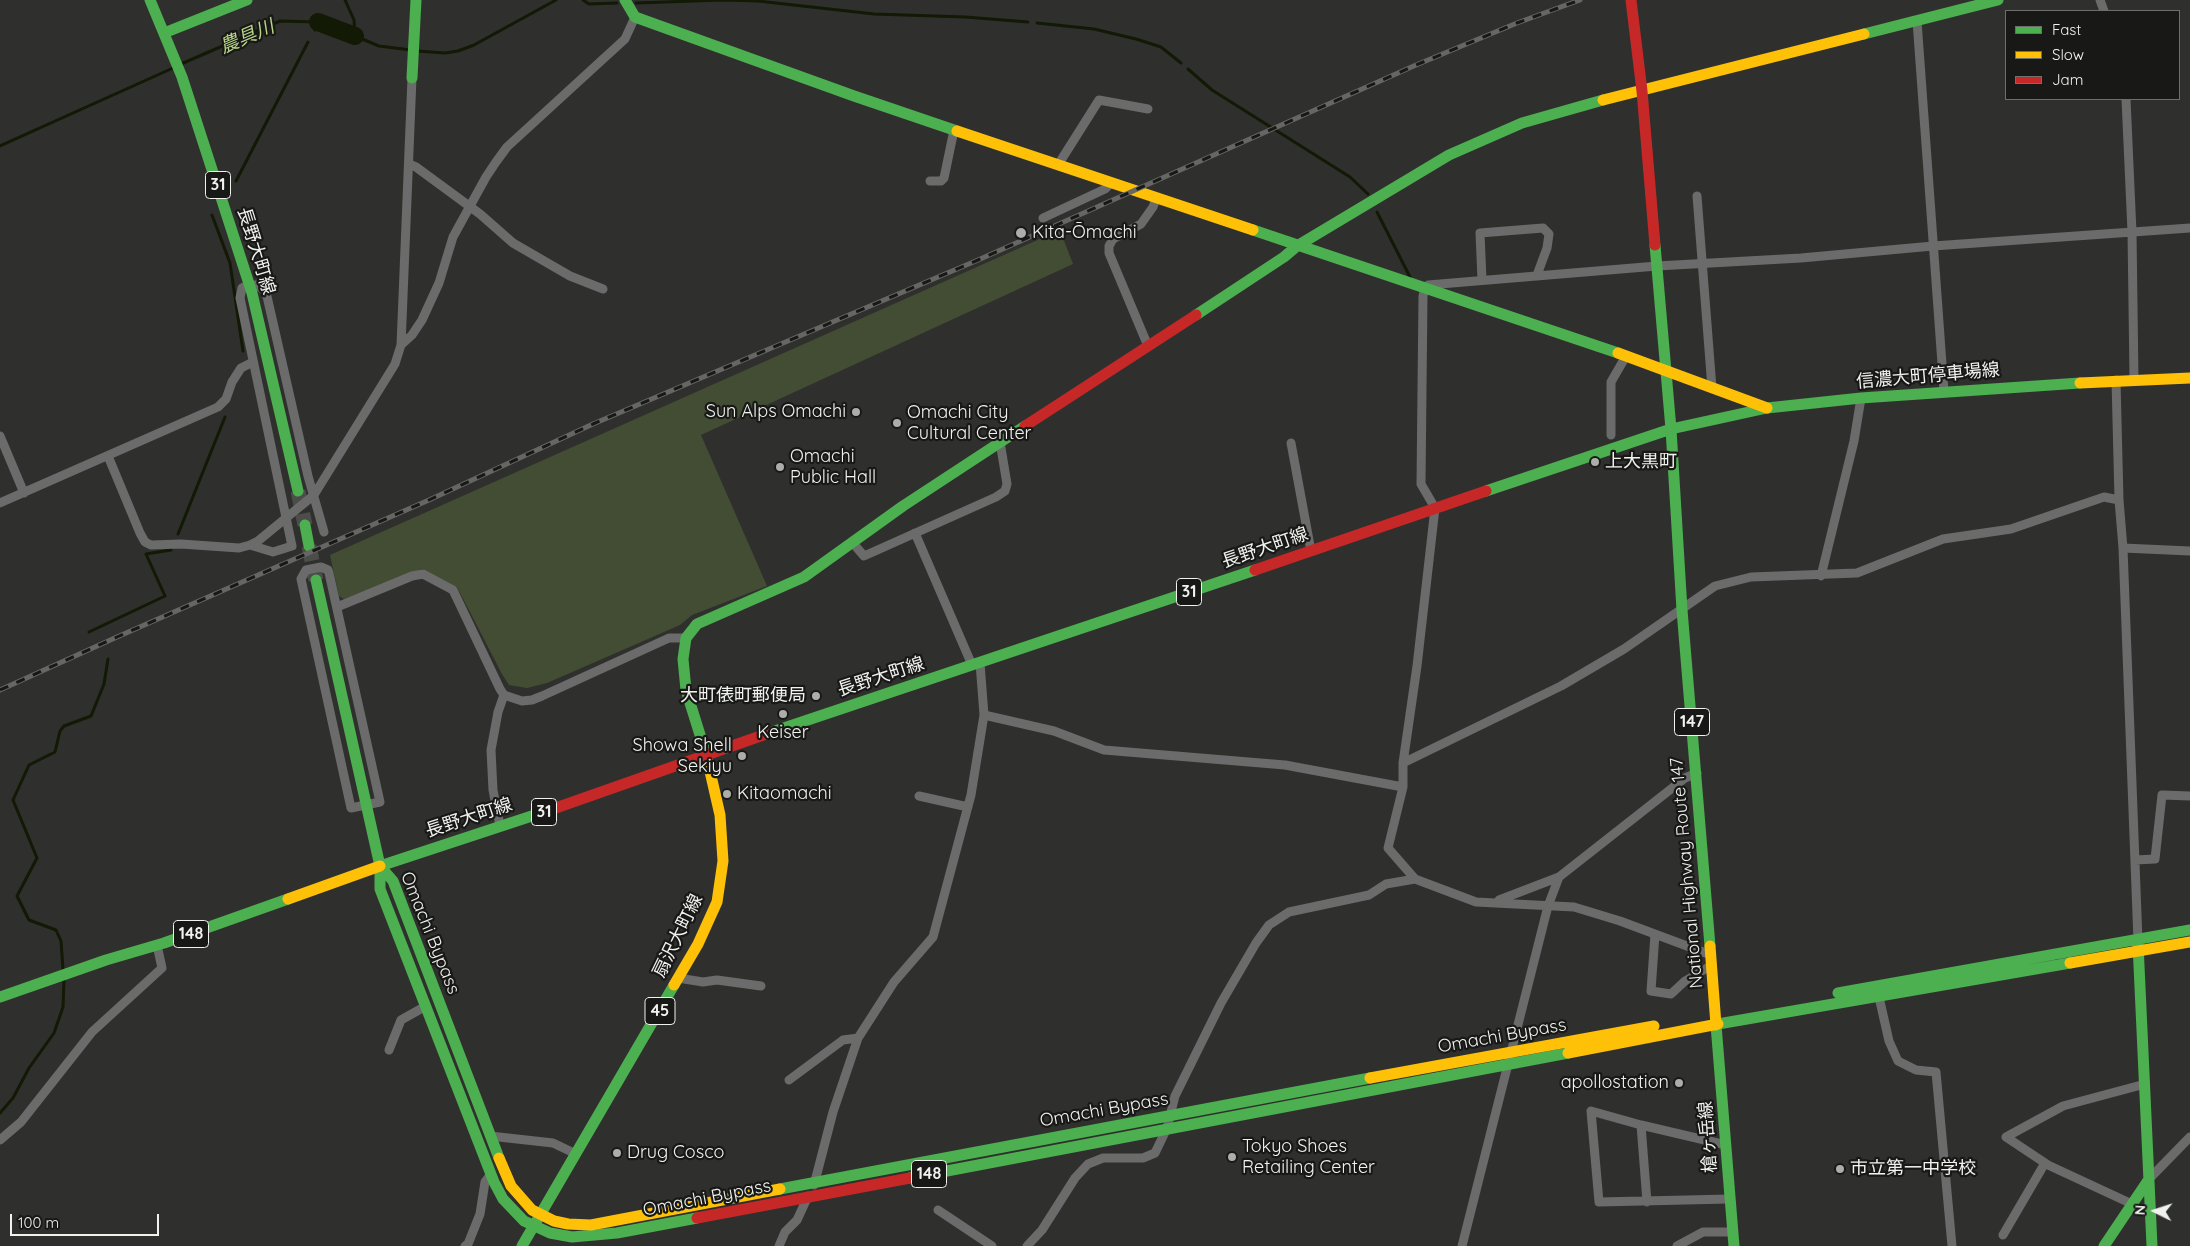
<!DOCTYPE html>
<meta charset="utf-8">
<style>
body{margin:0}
#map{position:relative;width:2190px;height:1246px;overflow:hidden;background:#2f302d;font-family:Quicksand,sans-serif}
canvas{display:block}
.legend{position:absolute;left:2005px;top:10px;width:175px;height:90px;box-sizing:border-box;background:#181816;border:1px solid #6e6f6c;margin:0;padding:6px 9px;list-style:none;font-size:15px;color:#f0f2ee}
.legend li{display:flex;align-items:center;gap:10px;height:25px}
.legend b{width:25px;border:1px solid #6e6f6c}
.north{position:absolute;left:2130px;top:1186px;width:50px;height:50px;-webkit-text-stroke:4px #181816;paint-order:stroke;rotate:274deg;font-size:14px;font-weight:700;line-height:20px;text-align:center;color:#f0f2ee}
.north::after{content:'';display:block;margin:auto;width:18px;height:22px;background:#f0f2ee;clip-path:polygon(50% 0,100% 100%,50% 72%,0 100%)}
.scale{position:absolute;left:10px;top:1214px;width:149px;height:22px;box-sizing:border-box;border:2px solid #f0f2ee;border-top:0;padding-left:6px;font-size:15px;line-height:18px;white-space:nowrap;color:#f0f2ee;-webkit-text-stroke:4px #181816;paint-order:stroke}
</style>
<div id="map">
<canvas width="2190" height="1246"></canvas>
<ul class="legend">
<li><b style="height:6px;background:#4caf50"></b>Fast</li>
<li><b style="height:6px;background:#ffc107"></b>Slow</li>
<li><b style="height:6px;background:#c62828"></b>Jam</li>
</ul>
<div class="north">N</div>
<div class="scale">100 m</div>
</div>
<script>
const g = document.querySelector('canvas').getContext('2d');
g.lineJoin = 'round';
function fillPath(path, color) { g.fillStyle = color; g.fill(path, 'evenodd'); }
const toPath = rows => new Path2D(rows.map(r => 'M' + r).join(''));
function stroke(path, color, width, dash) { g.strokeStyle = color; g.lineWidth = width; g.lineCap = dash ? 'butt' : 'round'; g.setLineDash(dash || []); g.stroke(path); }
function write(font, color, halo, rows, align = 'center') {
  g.font = font + ' Quicksand,"Noto Sans JP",sans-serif'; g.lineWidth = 4.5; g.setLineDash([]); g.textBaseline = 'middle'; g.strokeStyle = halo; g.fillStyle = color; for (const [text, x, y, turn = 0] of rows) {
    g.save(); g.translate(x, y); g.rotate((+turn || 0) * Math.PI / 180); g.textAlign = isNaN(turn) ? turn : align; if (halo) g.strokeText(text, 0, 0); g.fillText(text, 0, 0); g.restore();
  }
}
fillPath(toPath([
 [1060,230,1073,264,701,435,767,586,692,615,680,625,547,683,527,688,509,685,502,674,457,587,422,569,344,599,339,596,330,555]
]), '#434d34');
stroke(toPath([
 [345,0,354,20,355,36,379,46,411,50],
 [583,0,589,4,617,3],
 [636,3,723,0,758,1,874,14,965,17,1028,22],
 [1037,23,1094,29,1136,39,1161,47,1181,63],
 [417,51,445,53,458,51,474,45,556,0],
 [181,64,280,21,318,22,315,30],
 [1188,69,1212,90,1350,177,1368,194],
 [0,146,173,68],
 [236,181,308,42],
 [1377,212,1410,277],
 [212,215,230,263,243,351],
 [178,534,225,417],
 [89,632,165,596,146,554,171,550],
 [63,969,61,941,56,930,29,920,17,896,37,858,13,800,29,765,55,752,60,731,64,726,91,716,104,684,108,659],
 [0,1113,13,1098,29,1068,54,1033,63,1007,64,980]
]), '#121905', 3);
stroke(toPath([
 [318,22,355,36]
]), '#121905', 18);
stroke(toPath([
 [298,491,305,525],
 [309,546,316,580]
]), '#4c4d4a', 15, [15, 8]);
stroke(toPath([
 [2100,0,2104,11],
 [1917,21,1944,391],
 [2126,99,2132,232,2134,379],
 [409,164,416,167,480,214,513,243,570,276,603,289],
 [1058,165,1099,100,1148,109],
 [930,181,941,181,944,178,954,130],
 [1697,196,1712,388],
 [1043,218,1105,189,1111,183],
 [1482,280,1480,233,1543,228,1549,234,1547,248,1537,275],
 [401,345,412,335,422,320,439,283,453,237,486,177,496,162,507,147,625,39,635,17],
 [1148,346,1109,253,1109,246,1113,239,1141,224,1153,207,1156,199],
 [2116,380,2119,500,2123,548,2138,941],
 [1611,435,1611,382,1626,356],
 [0,436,24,493],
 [1291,443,1311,551],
 [108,456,140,533,145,542,151,545,181,544,239,548,250,545,258,541,314,495,395,364,401,345,412,78],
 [0,503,218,407,226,399,232,382,241,368,253,362],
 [915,533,972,665],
 [852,542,864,556,996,497,1005,491,1007,484,1000,442],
 [250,545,273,552,292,546,240,298,242,288,249,285,257,285,266,292,308,476,324,532],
 [2123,548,2190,551],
 [321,567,328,570,329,573,380,802,351,808,301,579,306,570,321,567],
 [1821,576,1854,441,1861,398],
 [337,607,412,576,423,574,453,590,500,689,504,695,522,701,532,700,542,696,669,638,686,638],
 [984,715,1054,731,1104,750,1285,765,1403,787],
 [1403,763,1561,686,1624,649,1715,586,1751,577,1857,573,1943,539,2011,529,2104,497,2119,500],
 [919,796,968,807],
 [500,826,493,790,491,750,498,712,504,695],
 [2135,860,2155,859,2162,795,2190,796],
 [1415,879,1388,848,1403,787,1403,763,1417,666,1435,508,1421,484,1423,296,1425,288,1428,285,1657,266,1801,258,1933,246,2190,228],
 [1499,900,1559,877,1685,778,1697,773],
 [1655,934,1651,991,1671,994,1685,981,1712,965],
 [678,978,703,982,717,980,761,986],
 [1879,997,1889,1041,1898,1061,1916,1070,1936,1072,1952,1246],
 [389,1050,401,1020,426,1006],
 [789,1080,843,1040,858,1038],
 [1641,1125,1647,1202],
 [490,1136,553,1143,576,1154],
 [0,1140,21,1122,92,1032,162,968,157,945],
 [1726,1145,1641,1125,1591,1111,1599,1202,1729,1199],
 [2149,1179,2190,1137],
 [814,1185,833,1112,858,1038,894,982,933,937,971,795,984,715,980,663],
 [2132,1204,2048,1165,2006,1137,2063,1106,2145,1084],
 [938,1210,992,1246],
 [2003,1235,2045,1163],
 [465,1246,468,1244,480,1214,485,1182,491,1174],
 [779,1246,785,1232,797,1220,808,1196],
 [1027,1246,1042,1230,1075,1178,1088,1164,1103,1158,1143,1158,1155,1153,1167,1128,1175,1096,1221,1003,1256,943,1269,925,1289,912,1369,895,1386,884,1415,879,1476,902,1574,907,1620,921,1711,955],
 [1462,1246,1548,906,1559,877],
 [1677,1246,1703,1232,1733,1232]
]), '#6a6b6a', 9);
stroke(toPath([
 [150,0,182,77,252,293,298,491],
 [625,0,635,17,854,96,957,131],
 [164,33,247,0],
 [1864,34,1998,0],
 [412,78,416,0],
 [1253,230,1618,353],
 [1655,245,1671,429,1767,408,1861,398,2080,383],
 [1196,315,1284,257,1297,246,1449,155,1522,123,1603,100],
 [1671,429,1682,610,1710,946],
 [1486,491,1671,429],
 [305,525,309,546],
 [316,580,380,866,550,810],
 [769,733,1255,570],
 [706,754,686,690,683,659,686,638,697,624,804,577,903,506,1025,426],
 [380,866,380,889,494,1182,503,1199,524,1221,550,1233,572,1237,617,1233,697,1218],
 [380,866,393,881,499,1158],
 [2138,944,2152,1246],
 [1838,993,2190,930],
 [0,997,106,960,164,943,288,899],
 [1718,1024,2070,963],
 [1716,1025,1734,1246],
 [910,1178,1568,1053],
 [780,1189,1370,1078],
 [522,1246,674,985],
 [2104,1246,2149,1179]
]), '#4caf50', 11);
stroke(toPath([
 [1603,100,1864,34],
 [957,131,1253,230],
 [1618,353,1767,408],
 [2080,383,2190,378],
 [288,899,380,866],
 [1710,946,1716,1025],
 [2070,963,2190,942],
 [674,985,698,944,717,902,723,861,720,815,706,754],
 [1568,1053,1718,1024],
 [1370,1078,1654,1026],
 [499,1158,511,1186,532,1210,554,1221,568,1224,591,1225,780,1189]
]), '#ffc107', 11);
stroke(toPath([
 [1631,0,1642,91,1655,245],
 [1025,426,1196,315],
 [1255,570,1486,491],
 [550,810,769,733],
 [697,1218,910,1178]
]), '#c62828', 11);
const rail = toPath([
 [0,690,117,637,429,500,593,424,978,260,1416,65,1517,23,1580,0]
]);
stroke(rail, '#666764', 5);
stroke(rail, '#181816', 3, [9]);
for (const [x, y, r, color] of [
 [1021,233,6,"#acaeaa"],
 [856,412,5,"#acaeaa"],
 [897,423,5,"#acaeaa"],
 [1595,462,5,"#acaeaa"],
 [780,467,5,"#acaeaa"],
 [816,696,5,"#acaeaa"],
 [783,714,5,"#acaeaa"],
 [742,756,5,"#acaeaa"],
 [727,794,5,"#acaeaa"],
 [1679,1083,5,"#acaeaa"],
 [617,1153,5,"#acaeaa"],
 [1232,1157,5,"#acaeaa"],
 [1840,1169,5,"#acaeaa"]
]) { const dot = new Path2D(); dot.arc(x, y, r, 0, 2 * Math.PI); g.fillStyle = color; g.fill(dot); stroke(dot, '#181816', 2); }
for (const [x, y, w] of [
 [218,185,25],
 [1189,592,25],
 [1692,722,35],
 [544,812,25],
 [191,934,35],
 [660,1011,30],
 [929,1174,35]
]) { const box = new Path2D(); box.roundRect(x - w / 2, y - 13.5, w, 27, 4); g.fillStyle = '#181816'; g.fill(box); stroke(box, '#f0f2ee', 1); }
write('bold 16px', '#f0f2ee', null, [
 ["31",218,185],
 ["31",1189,592],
 ["147",1692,722],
 ["31",544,812],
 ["148",191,934],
 ["45",660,1011],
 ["148",929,1174]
]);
write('18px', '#f0f2ee', '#181816', [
 ["Kita-Ōmachi",1032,233],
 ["Sun Alps Omachi",846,412,"right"],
 ["Omachi City",907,413],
 ["Cultural Center",907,434],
 ["Omachi",790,457],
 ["Public Hall",790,478],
 ["上大黒町",1605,462],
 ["大町俵町郵便局",806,696,"right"],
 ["Keiser",783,733,"center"],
 ["Showa Shell",732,746,"right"],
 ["Sekiyu",732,767,"right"],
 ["Kitaomachi",737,794],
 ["apollostation",1669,1083,"right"],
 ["Tokyo Shoes",1242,1147],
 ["Retailing Center",1242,1168],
 ["Drug Cosco",627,1153],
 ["市立第一中学校",1850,1169]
], 'left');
write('18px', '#f0f2ee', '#181816', [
 ["長野大町線",256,251,73],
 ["信濃大町停車場線",1928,376,-5],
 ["長野大町線",1265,548,-19],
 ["長野大町線",881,677,-18],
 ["長野大町線",469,818,-18],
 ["National Highway Route 147",1687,873,-95],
 ["Omachi Bypass",430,933,68],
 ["扇沢大町線",678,936,-64],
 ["Omachi Bypass",1502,1036,-10],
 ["Omachi Bypass",1104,1110,-10],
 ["槍ヶ岳線",1708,1137,-94],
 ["Omachi Bypass",707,1198,-11]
]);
write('italic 19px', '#b8d689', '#181816', [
 ["農具川",247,37,-23]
]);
</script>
